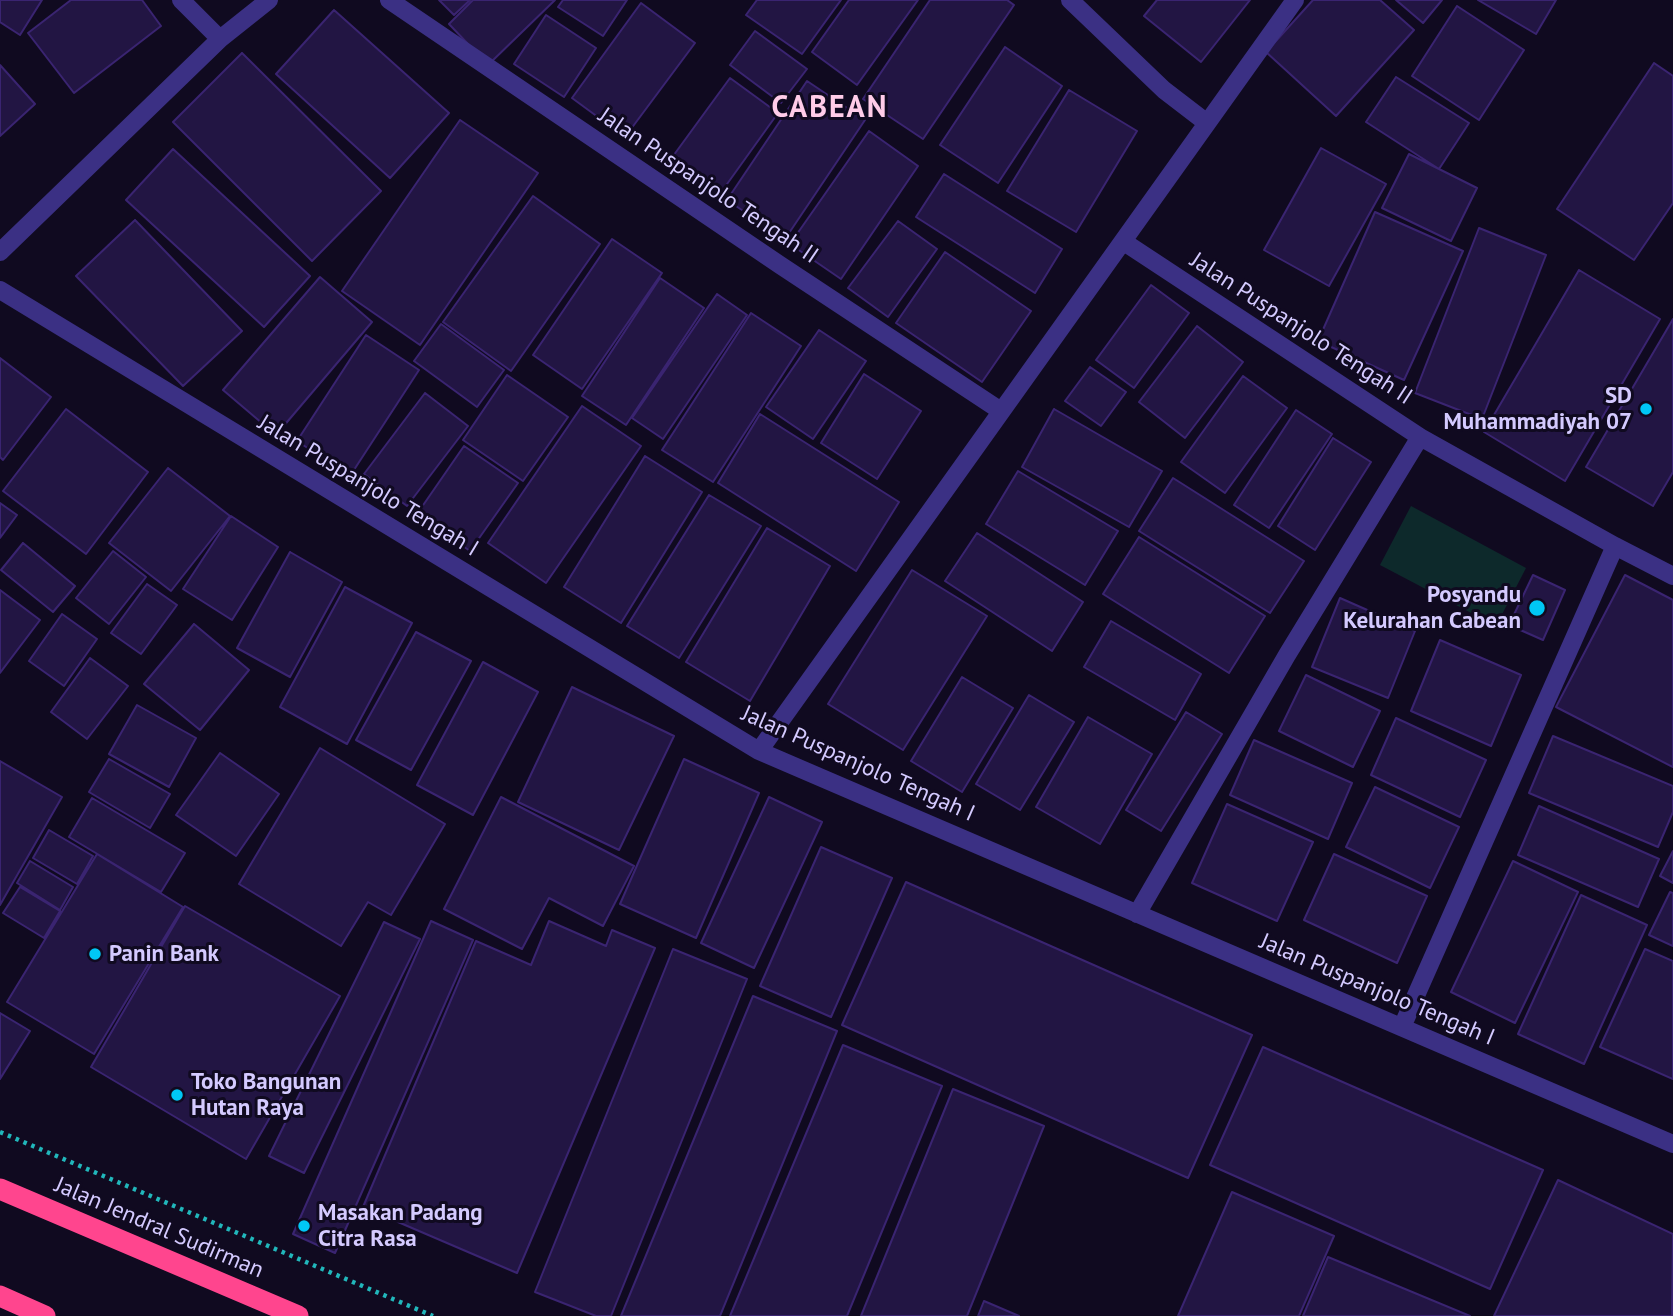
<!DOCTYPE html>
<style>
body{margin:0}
canvas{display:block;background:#100a20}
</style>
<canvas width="1673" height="1316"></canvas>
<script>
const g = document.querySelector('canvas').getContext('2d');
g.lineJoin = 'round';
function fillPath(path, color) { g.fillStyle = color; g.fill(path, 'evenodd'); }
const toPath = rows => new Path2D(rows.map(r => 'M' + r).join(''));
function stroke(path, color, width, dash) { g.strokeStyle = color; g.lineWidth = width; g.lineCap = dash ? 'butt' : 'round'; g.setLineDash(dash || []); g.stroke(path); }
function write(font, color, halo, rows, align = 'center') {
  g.font = font + ' "PT Sans",sans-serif'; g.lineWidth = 6; g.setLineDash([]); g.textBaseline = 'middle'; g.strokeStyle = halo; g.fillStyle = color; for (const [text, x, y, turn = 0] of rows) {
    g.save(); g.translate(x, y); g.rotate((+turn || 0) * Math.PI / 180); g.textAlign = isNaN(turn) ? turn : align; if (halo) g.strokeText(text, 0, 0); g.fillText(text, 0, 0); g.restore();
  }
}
fillPath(toPath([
 [1411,506,1526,568,1496,626,1380,565]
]), '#0d292b');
const building = toPath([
 [0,0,42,0,20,35,0,22,0,0],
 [71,0,142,0,161,26,74,93,28,33,71,0],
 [439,0,470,0,454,15,439,0],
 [473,0,555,0,488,65,449,24,473,0],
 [563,0,627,0,603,36,558,7,563,0],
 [757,0,841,0,802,54,746,15,757,0],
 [849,0,918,0,857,85,812,52,849,0],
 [930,0,1007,0,1014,5,923,139,863,99,930,0],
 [1157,0,1250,0,1201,62,1144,16,1157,0],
 [1313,0,1380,0,1414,30,1336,116,1266,52,1313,0],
 [1396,0,1442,0,1423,23,1396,0],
 [1478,0,1556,0,1536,34,1478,0],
 [641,3,695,43,625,137,572,98,641,3],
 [1457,6,1524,50,1479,120,1412,76,1457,6],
 [334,10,449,113,390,178,276,74,334,10],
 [546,15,596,48,564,97,514,64,546,15],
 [755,31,807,69,781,103,730,65,755,31],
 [1005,47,1062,86,998,183,940,145,1005,47],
 [242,53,381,191,312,261,173,122,242,53],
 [1654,63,1673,76,1673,203,1634,260,1557,209,1654,63],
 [0,65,35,104,0,136,0,65],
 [1396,77,1469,123,1439,169,1366,122,1396,77],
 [730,78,778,113,717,198,668,163,730,78],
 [807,81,865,120,785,239,727,200,807,81],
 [1069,90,1137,131,1076,232,1007,191,1069,90],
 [460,120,538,173,420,345,342,291,460,120],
 [869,131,918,166,841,279,790,244,869,131],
 [1321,148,1386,184,1329,286,1264,250,1321,148],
 [173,149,310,276,264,327,126,200,173,149],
 [1409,154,1477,188,1451,241,1382,208,1409,154],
 [944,174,1062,249,1035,293,916,217,944,174],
 [533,196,600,244,511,371,443,322,533,196],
 [1375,212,1463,251,1404,380,1318,341,1375,212],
 [135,220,242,331,183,386,76,276,135,220],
 [898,221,937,249,888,317,848,288,898,221],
 [1479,228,1546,255,1482,419,1415,393,1479,228],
 [612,239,662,273,582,389,533,355,612,239],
 [945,252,1031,311,982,382,896,323,945,252],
 [1579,270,1660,319,1565,481,1484,432,1579,270],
 [320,277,372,322,276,435,223,390,320,277],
 [660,278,704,308,626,425,582,396,660,278],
 [1151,285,1189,313,1134,388,1096,360,1151,285],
 [717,294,747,315,663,439,632,418,717,294],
 [751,313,801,346,713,482,662,450,751,313],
 [1673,319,1673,472,1653,506,1586,467,1673,319],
 [441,324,504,370,477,407,414,361,441,324],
 [1197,326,1243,362,1185,438,1139,402,1197,326],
 [819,330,866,361,813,439,766,407,819,330],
 [366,335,419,370,350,476,297,441,366,335],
 [0,358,51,397,3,460,0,457,0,358],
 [1090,367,1126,392,1101,426,1065,401,1090,367],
 [864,374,921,411,877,479,821,443,864,374],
 [507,375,568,417,523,481,463,440,507,375],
 [1243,376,1287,408,1225,493,1181,462,1243,376],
 [425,393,468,426,407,506,364,474,425,393],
 [582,406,641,446,546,583,488,543,582,406],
 [66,409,148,472,86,554,3,491,66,409],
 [1054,409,1162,471,1129,527,1022,467,1054,409],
 [1296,410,1332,434,1269,528,1234,505,1296,410],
 [760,414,899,502,856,571,718,483,760,414],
 [1333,438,1371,462,1315,550,1278,526,1333,438],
 [464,446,518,483,470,551,417,514,464,446],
 [645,456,702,492,621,623,564,587,645,456],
 [168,468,230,516,171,591,109,543,168,468],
 [1018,471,1118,531,1085,585,986,524,1018,471],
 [1173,478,1304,561,1270,613,1139,531,1173,478],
 [709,495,761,526,679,658,627,626,709,495],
 [0,503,17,515,0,538,0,503],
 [231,516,278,547,232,620,183,589,231,516],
 [767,528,830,566,750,701,686,662,767,528],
 [977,533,1083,602,1052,651,945,581,977,533],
 [1139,537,1265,616,1229,673,1103,594,1139,537],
 [23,543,75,586,53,612,1,570,23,543],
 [113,551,146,577,109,624,76,598,113,551],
 [290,552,342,582,290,677,237,648,290,552],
 [912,570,987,616,903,750,828,704,912,570],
 [1533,575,1565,590,1543,640,1509,625,1533,575],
 [1625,575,1673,600,1673,767,1556,707,1625,575],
 [147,584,177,605,141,654,111,633,147,584],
 [345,587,412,623,347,744,280,707,345,587],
 [0,590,40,620,0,673,0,590],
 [1340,598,1415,631,1388,698,1312,667,1340,598],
 [62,614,97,639,64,686,29,661,62,614],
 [1111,621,1201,674,1175,720,1084,667,1111,621],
 [194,624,249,670,200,730,144,684,194,624],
 [416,632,471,661,411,770,356,740,416,632],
 [1440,640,1521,675,1491,746,1411,711,1440,640],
 [90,658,128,686,87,739,51,712,90,658],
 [483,662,538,692,473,815,417,785,483,662],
 [1306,675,1380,711,1353,767,1279,731,1306,675],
 [962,677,1013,708,962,792,911,761,962,677],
 [572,687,674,736,619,850,518,802,572,687],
 [1029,695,1074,722,1020,810,976,784,1029,695],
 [137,705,196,738,169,787,109,754,137,705],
 [1186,712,1222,734,1161,831,1126,810,1186,712],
 [1088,717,1152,754,1100,844,1036,807,1088,717],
 [1396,718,1486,760,1460,817,1371,775,1396,718],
 [1553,736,1673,786,1673,812,1658,847,1529,793,1553,736],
 [1254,740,1352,783,1328,839,1230,795,1254,740],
 [320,748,445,824,391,915,368,902,341,946,239,884,320,748],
 [220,753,279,794,236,856,176,815,220,753],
 [109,759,170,794,150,828,89,792,109,759],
 [684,759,759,793,696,938,620,904,684,759],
 [0,761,62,797,0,905,0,761],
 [1375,787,1459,827,1430,888,1346,847,1375,787],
 [501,797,634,866,603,926,549,898,522,949,444,909,501,797],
 [769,797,822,822,754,968,701,943,769,797],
 [92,798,185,853,161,892,69,837,92,798],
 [1227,804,1313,842,1277,921,1192,883,1227,804],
 [1539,806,1659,859,1638,907,1518,855,1539,806],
 [49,830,93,856,77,884,33,858,49,830],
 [821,847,892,878,831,1017,760,986,821,847],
 [1673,851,1673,883,1660,876,1673,851],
 [97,854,183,907,94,1054,7,1002,97,854],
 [1334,854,1427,896,1397,963,1304,920,1334,854],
 [30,861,73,887,60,910,17,883,30,861],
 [1513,861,1578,892,1515,1023,1451,992,1513,861],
 [906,882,1252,1035,1188,1178,842,1025,906,882],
 [20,887,60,911,44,938,3,913,20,887],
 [1670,892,1673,893,1673,946,1649,935,1670,892],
 [1581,895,1647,925,1584,1064,1518,1034,1581,895],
 [185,906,340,996,246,1159,91,1067,185,906],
 [431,921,473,940,335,1253,293,1234,431,921],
 [549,921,606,946,612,930,655,948,517,1273,363,1207,476,941,531,965,549,921],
 [384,922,420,939,304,1173,269,1156,384,922],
 [673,949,747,979,611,1316,596,1316,535,1292,673,949],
 [1645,949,1673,961,1673,1079,1600,1047,1645,949],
 [753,996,837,1031,720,1316,621,1316,753,996],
 [0,1013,30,1031,0,1079,0,1013],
 [843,1045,942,1086,847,1316,730,1316,843,1045],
 [1263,1047,1543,1170,1490,1289,1210,1165,1263,1047],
 [953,1089,1044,1126,967,1316,861,1316,953,1089],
 [1558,1180,1673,1234,1672,1316,1494,1316,1558,1180],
 [1232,1192,1334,1236,1299,1316,1178,1316,1232,1192],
 [1328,1257,1470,1316,1303,1316,1328,1257],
 [984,1301,1019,1316,978,1316,984,1301]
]);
fillPath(building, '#221543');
stroke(building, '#3a2471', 2);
stroke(toPath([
 [0,1132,433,1316]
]), '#21b7bb', 4.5, [3.5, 5]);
stroke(toPath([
 [181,0,220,39],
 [389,0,780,265,1001,411],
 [1070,0,1164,90,1207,123],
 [1124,242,1420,437,1615,546,1673,576],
 [0,252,220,39,269,0],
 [0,290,759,751,1673,1144],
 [759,751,1295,0],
 [1137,914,1287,655,1420,437],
 [1402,1027,1615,546]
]), '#3b3084', 18);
stroke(toPath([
 [0,1189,298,1316],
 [0,1296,45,1316]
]), '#ff458e', 21);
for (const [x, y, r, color] of [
 [1646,409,7,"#00c7f5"],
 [1537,608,9,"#00c7f5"],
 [95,954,7,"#00c7f5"],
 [177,1095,7,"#00c7f5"],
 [304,1226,7,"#00c7f5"]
]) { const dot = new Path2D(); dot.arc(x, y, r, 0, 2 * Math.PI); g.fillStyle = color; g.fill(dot); stroke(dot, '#100a20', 2.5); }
write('23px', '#d4caff', '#100a20', [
 ["Jalan Puspanjolo Tengah II",708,186,34],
 ["Jalan Puspanjolo Tengah II",1301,329,33],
 ["Jalan Puspanjolo Tengah I",368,486,31],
 ["Jalan Puspanjolo Tengah I",858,764,24],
 ["Jalan Puspanjolo Tengah I",1377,990,23],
 ["Jalan Jendral Sudirman",159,1228,23]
]);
write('bold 23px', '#d4caff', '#100a20', [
 ["SD",1632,396,"right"],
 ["Muhammadiyah 07",1632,422,"right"],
 ["Posyandu",1521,595,"right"],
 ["Kelurahan Cabean",1521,621,"right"],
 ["Panin Bank",109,954],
 ["Toko Bangunan",191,1082],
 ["Hutan Raya",191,1108],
 ["Masakan Padang",318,1213],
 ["Citra Rasa",318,1239]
], 'left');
g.letterSpacing = '2px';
write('bold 30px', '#ffcce8', '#100a20', [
 ["CABEAN",830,108]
]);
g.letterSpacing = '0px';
</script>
